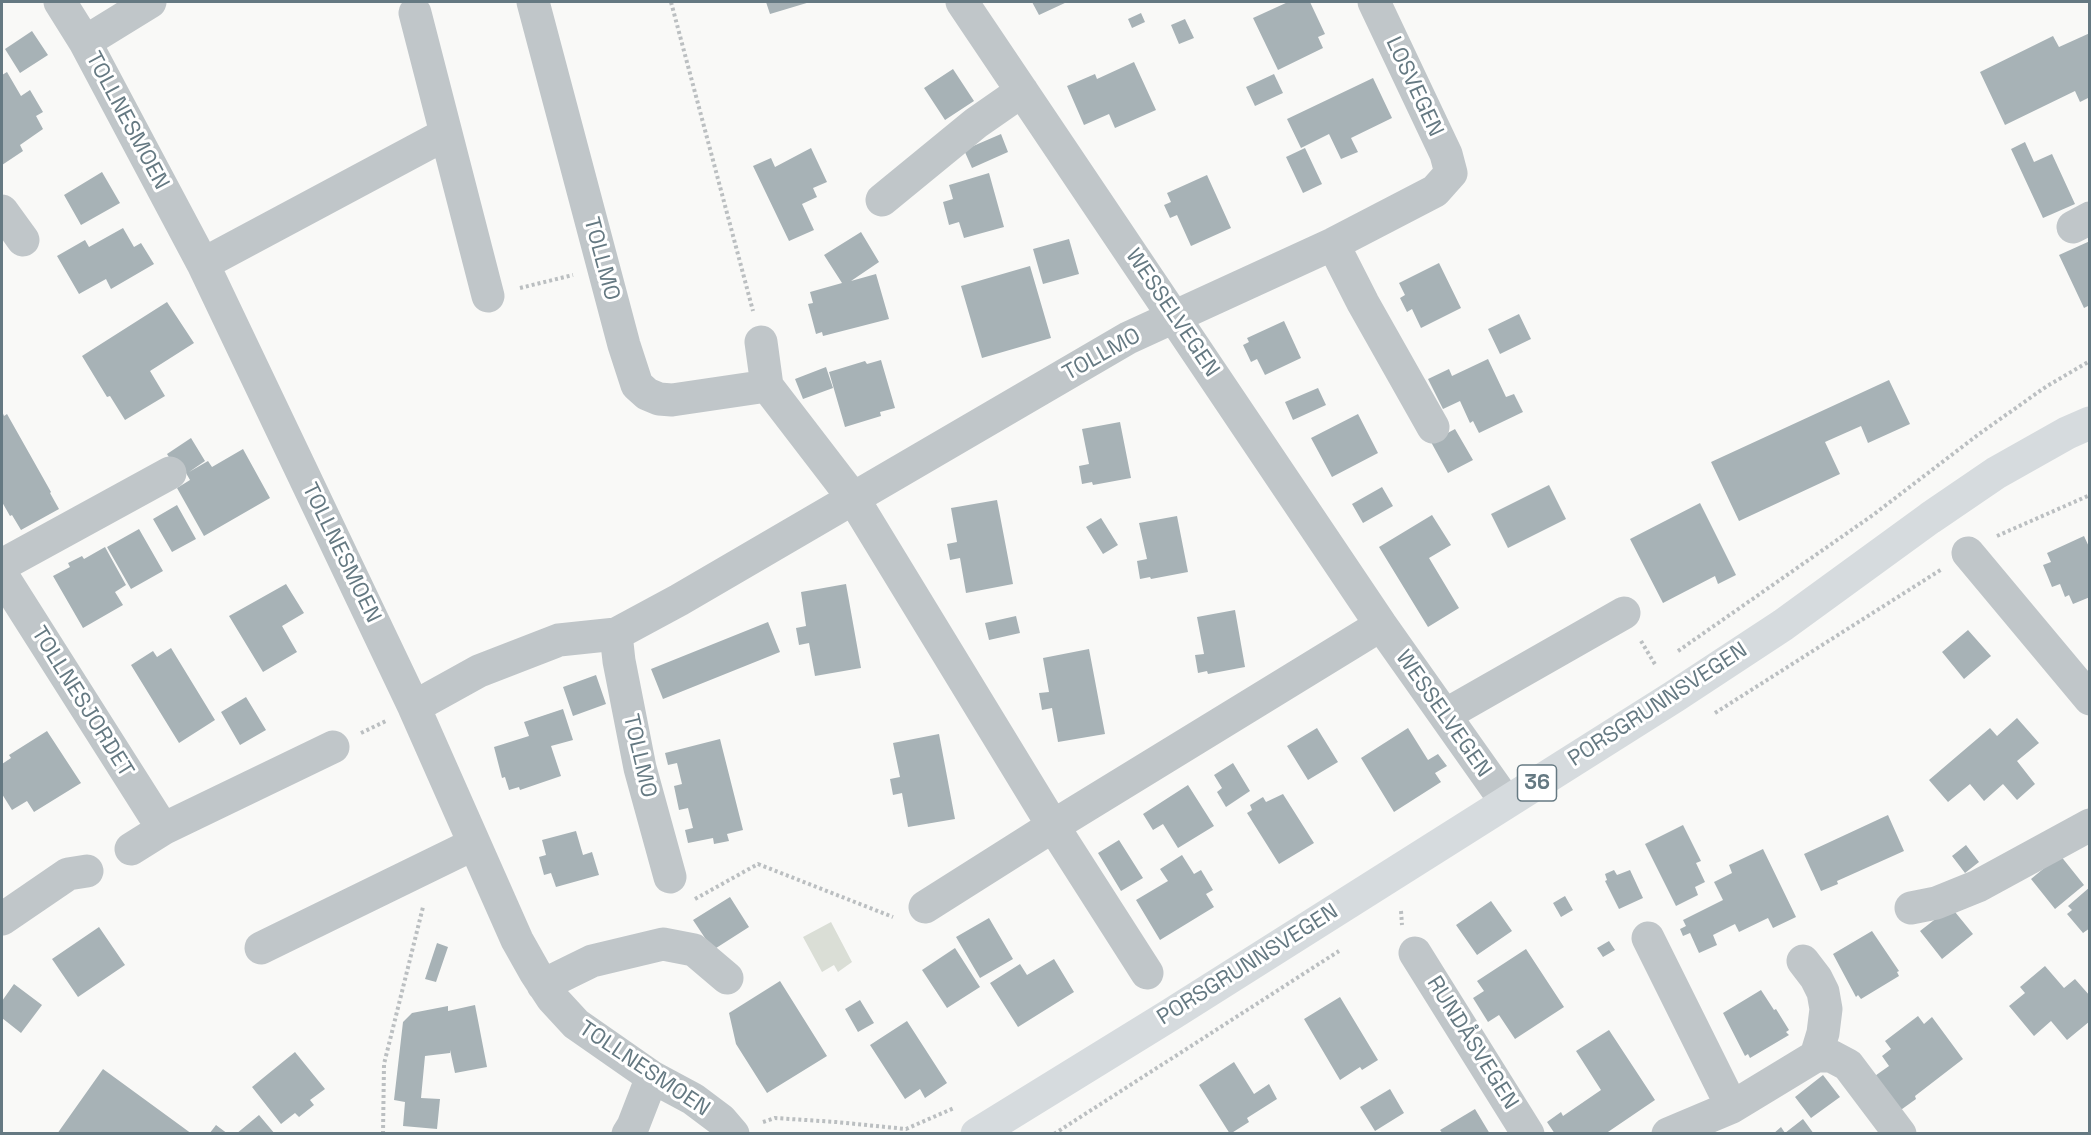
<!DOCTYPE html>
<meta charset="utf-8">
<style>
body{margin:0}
#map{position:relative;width:2091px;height:1135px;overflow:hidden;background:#f9f9f7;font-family:"Space Grotesk",sans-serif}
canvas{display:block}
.frame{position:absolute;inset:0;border:3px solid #657982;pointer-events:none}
</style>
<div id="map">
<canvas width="2091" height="1135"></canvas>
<div class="frame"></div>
</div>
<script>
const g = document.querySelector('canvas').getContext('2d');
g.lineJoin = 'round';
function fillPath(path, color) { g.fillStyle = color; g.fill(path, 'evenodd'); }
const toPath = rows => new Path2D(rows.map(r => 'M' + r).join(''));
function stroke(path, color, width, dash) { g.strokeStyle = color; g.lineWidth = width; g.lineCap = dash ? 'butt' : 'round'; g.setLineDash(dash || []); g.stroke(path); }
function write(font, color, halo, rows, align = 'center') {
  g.font = font + ' "Space Grotesk",sans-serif'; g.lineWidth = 6; g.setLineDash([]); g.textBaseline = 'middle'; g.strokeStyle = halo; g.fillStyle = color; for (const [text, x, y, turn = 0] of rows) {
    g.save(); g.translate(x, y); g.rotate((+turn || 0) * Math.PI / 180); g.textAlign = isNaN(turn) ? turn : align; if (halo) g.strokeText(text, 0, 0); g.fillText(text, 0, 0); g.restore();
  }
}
fillPath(toPath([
 [831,922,852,962,838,972,834,965,822,972,803,937]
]), '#daded6');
fillPath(toPath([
 [766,2,810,2,770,14],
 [1032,2,1067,2,1039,15],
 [1288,2,1310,2,1325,34,1318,37,1323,48,1278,70,1253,18],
 [1141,13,1145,22,1132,28,1128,19],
 [1185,19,1194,38,1179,44,1171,25],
 [32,31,48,55,20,73,5,49],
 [2090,33,2090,97,2080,102,2075,91,2005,125,1980,72,2053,36,2059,47],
 [1134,62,1156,110,1115,128,1109,114,1084,125,1067,86,1095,74,1097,79],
 [953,69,974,101,945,120,924,88],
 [7,72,21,96,30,90,43,112,36,116,43,129,20,145,23,151,2,165,2,75],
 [1274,74,1283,93,1255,106,1246,87],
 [1373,78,1392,118,1351,138,1358,152,1341,159,1329,134,1301,148,1287,119],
 [1001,134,1008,152,972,168,964,150],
 [2025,142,2034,162,2052,154,2075,204,2043,218,2011,149],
 [811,148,827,182,813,188,817,197,802,204,814,230,789,241,753,166,771,158,775,167],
 [1305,148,1322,184,1303,193,1286,157],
 [102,172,120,203,81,225,64,195],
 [989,173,1004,227,964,238,959,222,949,225,943,202,953,199,949,185],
 [1207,175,1231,228,1191,246,1177,215,1170,218,1164,205,1171,202,1167,193],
 [123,228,134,247,141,243,154,264,111,289,106,279,79,294,57,256,85,240,89,247],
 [861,232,879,262,851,281,876,274,889,319,823,336,822,332,816,334,808,304,813,303,810,292,842,283,824,255],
 [1069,239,1079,274,1043,284,1033,249],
 [2090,241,2090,305,2084,308,2059,255],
 [1439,263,1461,308,1421,328,1412,309,1407,312,1400,298,1405,295,1399,283],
 [1030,266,1051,338,982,358,961,286],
 [167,302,194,343,150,371,165,396,125,420,110,396,107,397,82,356],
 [1519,314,1531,339,1500,354,1488,329],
 [1284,321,1301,358,1265,375,1257,359,1251,362,1243,345,1249,342,1247,338],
 [1488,359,1506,397,1514,394,1523,412,1479,433,1473,421,1470,423,1460,401,1443,409,1428,379,1449,369,1452,376],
 [881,360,895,408,880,412,881,416,845,427,829,372,865,361,867,364],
 [826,367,833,388,803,399,795,379],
 [1889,380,1910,424,1868,443,1861,426,1825,442,1840,474,1739,521,1711,462],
 [1318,388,1326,405,1293,420,1285,402],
 [2,411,4,416,7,414,51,492,50,493,59,509,21,530,12,515,10,516,2,502],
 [1358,414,1378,453,1332,477,1311,438],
 [1120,422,1131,478,1093,485,1092,482,1082,484,1079,466,1089,464,1082,429],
 [1455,429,1473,460,1448,473,1431,442],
 [191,438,205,461,189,472,208,461,212,467,243,449,270,498,204,536,177,488,190,480,186,473,181,476,167,454],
 [1549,485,1566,519,1508,548,1491,514],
 [1382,487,1393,506,1363,523,1352,504],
 [997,500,1013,584,966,593,960,558,950,560,947,544,957,542,951,508],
 [1700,503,1736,575,1718,584,1715,576,1663,603,1630,539],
 [177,505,196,539,172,552,153,519],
 [1432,515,1451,545,1429,558,1459,608,1428,627,1379,547],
 [1177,516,1188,572,1151,579,1150,577,1140,579,1137,561,1147,559,1139,523],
 [1101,518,1118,545,1103,554,1086,527],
 [139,529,163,571,131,589,107,547],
 [2084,536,2090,549,2090,597,2073,604,2069,595,2065,597,2060,584,2052,587,2043,565,2051,562,2047,553],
 [105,547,126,585,115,592,123,605,83,628,53,576,70,567,68,563,82,556,84,559],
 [286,584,304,613,282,626,297,652,263,672,229,616],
 [846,584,861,668,815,676,809,643,799,645,796,628,806,626,801,592],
 [1235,610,1245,667,1208,674,1207,671,1198,673,1195,655,1204,654,1197,617],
 [1016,616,1020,633,989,640,985,623],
 [768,622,780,652,663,699,651,669],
 [1968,630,1991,656,1964,679,1942,652],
 [171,648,215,720,179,743,131,665,153,651,157,657],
 [1089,649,1105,734,1058,742,1052,708,1042,710,1039,693,1049,692,1043,658],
 [596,675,606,704,573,716,563,687],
 [246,697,266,730,240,745,221,712],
 [563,709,573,740,551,746,561,776,520,790,519,787,509,790,505,777,502,778,494,747,529,736,524,722],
 [2017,718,2039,743,2017,761,2035,784,2017,800,2003,784,1984,801,1970,784,1948,802,1929,780,1990,728,1997,736],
 [1317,728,1338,762,1308,780,1287,746],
 [1408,728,1428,760,1438,754,1447,766,1435,773,1441,782,1394,812,1361,758],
 [47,731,81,783,34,812,27,801,12,810,2,794,2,764,11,758,9,755],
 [939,734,955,819,908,827,902,793,893,795,890,779,900,777,893,743],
 [720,739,743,830,727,834,729,841,714,844,713,838,688,843,685,830,693,828,688,808,679,810,674,786,682,784,677,763,668,765,665,753],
 [1233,763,1250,791,1226,807,1217,792,1222,788,1214,775],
 [1188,785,1214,826,1178,848,1163,824,1153,830,1143,814],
 [1283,794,1314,843,1279,864,1247,813,1252,810,1250,805,1263,797,1266,802],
 [1888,815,1904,851,1837,881,1838,884,1821,891,1804,854],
 [1683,825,1701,861,1696,863,1705,882,1695,887,1698,895,1676,906,1645,844],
 [576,831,583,855,592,852,599,875,556,887,551,873,544,875,539,857,546,855,542,840],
 [1119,840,1143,878,1121,891,1098,853],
 [1966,845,1979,862,1965,873,1952,856],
 [1763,849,1796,917,1773,928,1768,918,1739,932,1735,924,1713,935,1717,945,1699,953,1690,933,1683,936,1680,929,1686,926,1683,920,1723,900,1714,882,1732,873,1729,865],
 [1182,855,1194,874,1201,870,1213,890,1206,894,1214,907,1160,940,1136,900,1168,881,1160,869],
 [2060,855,2084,885,2055,909,2031,879],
 [1614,870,1617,875,1630,870,1643,898,1619,909,1605,881,1607,880,1605,874],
 [2090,887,2090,928,2083,933,2067,914,2072,910,2068,906],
 [1565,896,1573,910,1561,917,1553,903],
 [730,897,749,927,713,950,693,920],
 [1491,901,1512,931,1477,955,1456,925],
 [1951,907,1973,934,1942,959,1920,931],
 [989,918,1013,959,980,978,956,937],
 [99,927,125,965,78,997,52,959],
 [1872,931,1899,971,1897,972,1899,976,1861,999,1858,995,1856,997,1833,954],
 [1609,941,1615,950,1603,957,1597,948],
 [437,943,448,947,436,982,425,979],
 [955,948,980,987,947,1008,922,970],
 [1526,949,1564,1007,1515,1039,1499,1015,1488,1022,1473,998,1484,991,1477,981],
 [1054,959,1074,992,1018,1027,990,983,1020,964,1027,975],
 [2045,966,2064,988,2075,979,2090,996,2090,1021,2067,1040,2051,1021,2034,1036,2009,1006,2025,993,2020,987],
 [780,981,827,1056,767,1093,736,1044,729,1013],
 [14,984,42,1005,21,1033,2,1018,2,1001],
 [1761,990,1774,1010,1776,1009,1789,1030,1786,1032,1789,1035,1750,1058,1748,1054,1745,1056,1723,1013],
 [1340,997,1378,1060,1362,1070,1360,1067,1340,1080,1304,1019],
 [860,1000,874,1023,858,1032,845,1009],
 [475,1005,487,1067,455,1073,450,1050,450,1053,425,1056,421,1098,440,1099,437,1129,403,1126,405,1102,394,1100,403,1022,412,1013,448,1006,448,1011],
 [1918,1016,1924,1024,1932,1017,1963,1059,1915,1096,1916,1099,1898,1112,1872,1078,1889,1066,1882,1056,1891,1049,1885,1041],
 [907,1021,947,1083,925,1098,920,1089,905,1099,870,1045],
 [1609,1030,1655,1100,1605,1134,1555,1134,1547,1122,1561,1112,1563,1116,1601,1090,1576,1051],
 [295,1052,325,1089,310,1100,314,1105,299,1117,295,1113,281,1124,252,1087],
 [1234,1062,1254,1094,1269,1084,1277,1099,1247,1118,1249,1122,1230,1134,1199,1085],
 [103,1069,192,1134,57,1134],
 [1823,1075,1840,1097,1811,1118,1795,1097],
 [1390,1089,1404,1113,1375,1131,1360,1107],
 [1475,1109,1490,1134,1443,1134,1440,1130],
 [259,1115,275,1134,236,1134],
 [1803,1119,1814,1134,1773,1134,1781,1127,1785,1133],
 [216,1125,228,1134,209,1134]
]), '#a7b2b6');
stroke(toPath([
 [671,2,753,311],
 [520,288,573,275],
 [1997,536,2090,495],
 [1641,641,1656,666],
 [1678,651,1873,515,1979,434,2047,386,2090,361],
 [1715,713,1942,569],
 [361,733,386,721],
 [695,899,758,864,893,917],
 [1401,911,1402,925],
 [763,1122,775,1118,836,1122,906,1129,954,1108],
 [383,1134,384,1064,423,907],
 [1054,1134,1339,951]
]), '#bbbfc1', 4, [3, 3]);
stroke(toPath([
 [60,2,85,42,203,264,414,707,517,940,535,972,552,998,576,1024,652,1077,693,1099,721,1120,733,1134],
 [533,2,624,345,637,385,647,394,659,399,672,400,767,386],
 [962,2,1381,625,1506,802],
 [415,13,488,296],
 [85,42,150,2],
 [882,200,976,123,1022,91],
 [2,211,23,240],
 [2073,227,2090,218],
 [1333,244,1363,303,1433,427],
 [203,264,446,134],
 [761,342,767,386,853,498,1053,826,1147,973],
 [1968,553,2090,699],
 [2,565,170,473],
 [2,575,163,829],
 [616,634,619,661,640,768,670,877],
 [414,707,479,671,559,640,616,634,679,600,1128,338,1333,244,1435,191,1451,173,1446,154,1374,2],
 [1445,715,1624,613],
 [131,849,163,829,333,747],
 [925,907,1053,826,1381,625],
 [1911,908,1936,903,1978,886,2090,825],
 [2,919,68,874,87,871],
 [1648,938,1732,1107],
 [261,948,474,844],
 [1415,953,1528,1134],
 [1803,961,1816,978,1823,992,1826,1009,1823,1033,1816,1056],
 [543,985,592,961,663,944,694,950,727,978],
 [628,1134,633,1126,652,1077],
 [1668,1134,1732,1107,1816,1056,1831,1056,1848,1065,1900,1134]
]), '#c0c6c9', 33);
stroke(toPath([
 [977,1134,1170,1015,1675,696,1783,625,1930,518,1996,473,2067,433,2090,423]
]), '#d6dbde', 33);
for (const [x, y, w] of [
 [1537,783,39]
]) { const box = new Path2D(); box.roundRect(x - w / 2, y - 18, w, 36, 4.5); g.fillStyle = '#fff'; g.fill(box); stroke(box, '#657982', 1.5); }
write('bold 21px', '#657982', null, [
 ["36",1537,783]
]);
write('22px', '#657982', '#fff', [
 ["LOSVEGEN",1414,87,65],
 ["TOLLNESMOEN",127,121,62],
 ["TOLLMO",601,259,75],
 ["WESSELVEGEN",1172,313,56],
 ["TOLLMO",1102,355,-29],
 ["TOLLNESMOEN",341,553,64],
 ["TOLLNESJORDET",82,702,58],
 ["PORSGRUNNSVEGEN",1658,705,-33],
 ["WESSELVEGEN",1443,714,55],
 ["TOLLMO",639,756,77],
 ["PORSGRUNNSVEGEN",1248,965,-32],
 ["RUNDÅSVEGEN",1472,1043,58],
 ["TOLLNESMOEN",644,1069,34]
]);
</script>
